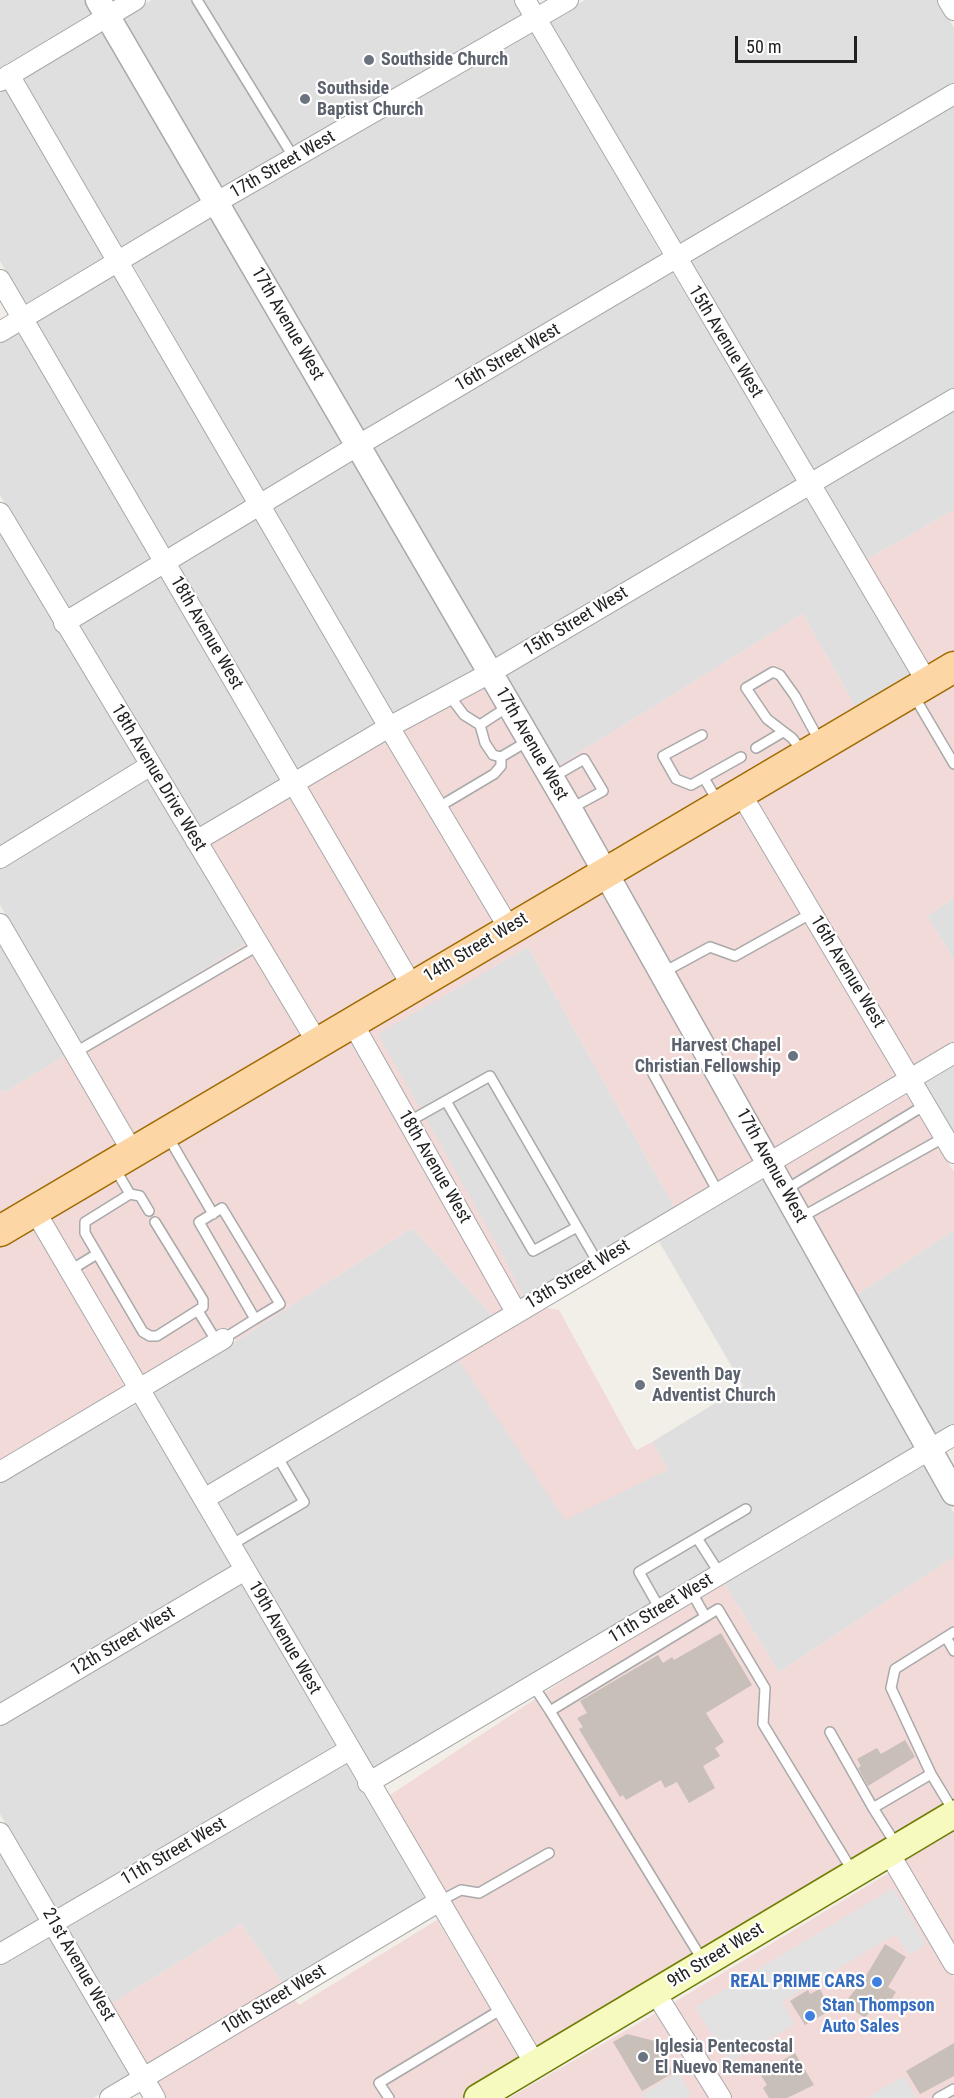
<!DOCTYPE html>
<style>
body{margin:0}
#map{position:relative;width:954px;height:2098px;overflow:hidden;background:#f2efe9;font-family:"Roboto Condensed",sans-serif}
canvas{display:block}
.scale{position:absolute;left:735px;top:36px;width:122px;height:27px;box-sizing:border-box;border:3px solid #222;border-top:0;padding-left:8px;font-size:18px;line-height:21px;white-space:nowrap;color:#222;-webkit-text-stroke:4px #fff;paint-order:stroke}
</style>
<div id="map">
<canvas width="954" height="2098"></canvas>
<div class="scale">50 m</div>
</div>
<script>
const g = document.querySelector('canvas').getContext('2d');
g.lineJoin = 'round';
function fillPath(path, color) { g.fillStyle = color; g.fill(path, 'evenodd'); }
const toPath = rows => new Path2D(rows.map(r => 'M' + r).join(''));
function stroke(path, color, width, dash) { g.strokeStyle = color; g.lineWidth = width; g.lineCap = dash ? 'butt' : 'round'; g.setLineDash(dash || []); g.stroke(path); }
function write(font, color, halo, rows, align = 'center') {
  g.font = font + ' "Roboto Condensed",sans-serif'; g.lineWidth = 4.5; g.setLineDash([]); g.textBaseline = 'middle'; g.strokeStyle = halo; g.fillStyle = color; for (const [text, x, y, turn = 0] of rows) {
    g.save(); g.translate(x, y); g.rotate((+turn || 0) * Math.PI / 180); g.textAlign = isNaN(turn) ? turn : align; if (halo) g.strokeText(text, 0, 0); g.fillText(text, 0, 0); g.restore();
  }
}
fillPath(toPath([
 [0,0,87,0,95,13,0,71],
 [152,0,514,0,523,17,221,190,120,18],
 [585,0,938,0,954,28,954,85,679,247,548,21],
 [104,28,205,200,123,249,22,77],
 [532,31,663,257,361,434,229,205],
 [6,88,107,258,26,306,0,261,0,91],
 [954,104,954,390,814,472,688,262],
 [213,215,345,443,264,493,132,263],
 [672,272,798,482,494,661,370,448],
 [115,273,248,503,169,550,35,321],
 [18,331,152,560,68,611,0,495,0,342],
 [954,409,954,510,866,560,823,486],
 [354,458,477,670,393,716,273,508],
 [806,496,914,680,859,713,803,614,556,767,503,675],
 [256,517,376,725,297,771,177,565],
 [0,532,139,763,0,848],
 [161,574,280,781,200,829,77,625],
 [147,777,246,943,82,1045,0,905,0,868],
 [954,898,954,960,927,916],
 [0,943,66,1055,4,1093,0,1088],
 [528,947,675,1208,524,1298,377,1034],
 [954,1063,954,1135,923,1082],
 [765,1174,916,1447,372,1771,217,1502,472,1348,459,1359,668,1470,652,1442,743,1386,657,1238],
 [412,1228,493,1316,208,1487,152,1395],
 [954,1230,954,1425,933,1437,855,1296],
 [136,1405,233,1568,0,1705,0,1482],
 [925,1462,954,1513,954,1557,779,1672,723,1582],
 [241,1582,337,1748,56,1910,0,1814,0,1725],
 [345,1762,426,1900,284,1985,241,1924,111,2004,65,1925],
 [0,1852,40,1920,0,1944],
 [49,1935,131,2076,93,2098,0,2098,0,1963]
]), '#e0dfdf');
fillPath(toPath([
 [954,510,954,657,931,670,866,560],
 [803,614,859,713,609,860,556,767],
 [954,675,954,898,927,916,954,960,954,1044,914,1067,753,794],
 [486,685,593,869,513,916,402,730],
 [385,739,497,926,416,974,305,786],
 [289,795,400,984,321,1030,209,843],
 [737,804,898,1077,773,1150,617,874],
 [601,884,757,1159,675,1208,528,947,378,1034,500,1250,524,1298,520,1300,364,1024],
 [246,943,305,1040,137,1140,82,1045],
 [348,1034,504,1310,493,1316,412,1228,152,1395,150,1392,236,1341,227,1327,142,1377,47,1213],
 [66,1055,121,1150,0,1222,0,1088,4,1093],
 [907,1091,954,1172,954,1230,855,1296,781,1164],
 [31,1223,125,1387,0,1462,0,1241],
 [541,1307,559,1310,634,1447,637,1450,652,1442,668,1470,565,1520,458,1359],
 [954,1557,954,1805,539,2052,387,1797,620,1643,723,1582,779,1672],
 [954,1831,954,1945,905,1860],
 [892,1871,954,1978,954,2098,732,2098,673,2003],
 [437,1920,523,2062,462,2098,166,2098,156,2081,294,1999,299,2005],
 [241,1924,284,1985,147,2066,111,2004],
 [656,2013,709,2098,509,2098]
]), '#f2dad9');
fillPath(toPath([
 [893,1888,926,1944,909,1955,896,1934,782,2002,795,2024,729,2063,695,2007],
 [678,2072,691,2094,684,2098,645,2098,642,2094],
 [904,2076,917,2098,866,2098]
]), '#e2e2e2');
fillPath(toPath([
 [721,1633,752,1685,706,1713,724,1742,715,1748,720,1756,703,1766,715,1788,689,1803,677,1782,665,1788,661,1780,626,1800,623,1795,620,1797,579,1729,583,1727,577,1718,587,1713,580,1701,658,1655,663,1663,672,1657,674,1660],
 [905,1740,915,1757,868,1786,858,1768,861,1766,857,1759,877,1748,881,1754],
 [885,1944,906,1957,888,1987,896,1992,888,2005,879,1999,865,2018,844,2004,866,1976],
 [820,1989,825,1999,836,2007,805,2025,790,2001,808,1990,810,1994],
 [627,2034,655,2041,673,2073,642,2091,613,2042],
 [954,2043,954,2076,920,2094,906,2071],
 [795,2053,814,2085,787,2098,769,2098,763,2088,767,2085,760,2074]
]), '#c7bfb8');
const service = toPath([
 [197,0,294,158],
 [449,695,464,715,480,725],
 [914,696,954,764],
 [509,706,480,725,485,743,493,755,501,757,528,741],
 [702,735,663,756,676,779,691,785,741,757],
 [756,748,783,732],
 [803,752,792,738,767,719,746,688,773,672,780,675,795,696,820,742],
 [553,777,584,759,603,791,570,809],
 [704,778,718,802],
 [437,808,494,774,501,766,501,757],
 [662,973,710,947,735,956,812,913],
 [76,1052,259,945],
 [650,1068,718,1192],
 [446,1101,533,1251,577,1227],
 [408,1122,490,1076,598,1263],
 [167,1135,213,1214],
 [114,1167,130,1194,85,1222,85,1233,143,1332,150,1336,157,1336,203,1307,203,1300,155,1222],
 [785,1190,925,1105],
 [130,1194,140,1196,149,1211],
 [222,1208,280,1304,255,1319,199,1222,222,1208],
 [800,1218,945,1137],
 [69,1271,97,1254],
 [198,1311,217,1342],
 [223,1339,255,1319],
 [697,1538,720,1574],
 [231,1545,304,1502,277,1456],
 [691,1591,705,1616],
 [660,1609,639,1572,746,1509],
 [946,1637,954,1651],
 [533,1685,550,1711],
 [830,1732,873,1808,931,1774],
 [873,1808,897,1846],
 [954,1812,931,1774,891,1688,895,1669,954,1632],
 [438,1902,461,1890,479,1893,549,1853],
 [703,1961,550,1711,718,1609,765,1688,763,1724,853,1872],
 [389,2098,379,2083,502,2009],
 [938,2098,954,2089]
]);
const minor = toPath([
 [525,0,927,682],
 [948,0,954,10],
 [9,75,389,727,509,928],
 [0,81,135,0],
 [0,280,412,986],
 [0,332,217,202,568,0],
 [0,513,317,1042],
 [64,623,357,446,954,94],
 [740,792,954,1153],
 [196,841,389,727,490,673,954,399],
 [0,858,151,765],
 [0,924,133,1153],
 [352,1022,516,1312],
 [35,1211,535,2064],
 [0,1472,223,1339],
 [204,1499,954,1053],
 [0,1715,245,1570],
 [368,1783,954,1435],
 [0,1833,155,2098],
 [889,1853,954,1964],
 [0,1954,349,1750],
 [655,1992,721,2098],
 [110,2098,438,1902]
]);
const tertiary = toPath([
 [98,0,568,806,954,1493]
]);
const secondary = toPath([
 [478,2098,954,1814]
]);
const primary = toPath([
 [0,1231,954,667]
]);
stroke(service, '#a9a9a9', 12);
stroke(minor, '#a9a9a9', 22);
stroke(tertiary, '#a9a9a9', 27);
stroke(secondary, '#707d05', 30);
stroke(primary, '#a06b00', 33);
stroke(service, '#fff', 9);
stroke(minor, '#fff', 20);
stroke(tertiary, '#fff', 24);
stroke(secondary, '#f7fabf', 27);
stroke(primary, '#fcd6a4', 30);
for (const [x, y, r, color] of [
 [369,60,6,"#6b7280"],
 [305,99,6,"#6b7280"],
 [793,1056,6,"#6b7280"],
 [640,1385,6,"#6b7280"],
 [877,1982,6,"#3f7fe0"],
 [810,2016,6,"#3f7fe0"],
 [643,2057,6,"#6b7280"]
]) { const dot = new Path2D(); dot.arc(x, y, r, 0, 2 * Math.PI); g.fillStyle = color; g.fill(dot); stroke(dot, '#fff', 2); }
write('bold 18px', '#5b616d', '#fff', [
 ["Southside Church",381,60],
 ["Southside",317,89],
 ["Baptist Church",317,110],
 ["Harvest Chapel",781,1046,"right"],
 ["Christian Fellowship",781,1067,"right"],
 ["Seventh Day",652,1375],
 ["Adventist Church",652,1396],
 ["Iglesia Pentecostal",655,2047],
 ["El Nuevo Remanente",655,2068]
], 'left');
write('18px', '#222', '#fff', [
 ["17th Street West",283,165,-30],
 ["17th Avenue West",287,324,60],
 ["15th Avenue West",725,342,59],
 ["16th Street West",508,358,-30],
 ["15th Street West",576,622,-31],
 ["18th Avenue West",206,633,60],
 ["17th Avenue West",531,744,60],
 ["18th Avenue Drive West",158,778,59],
 ["14th Street West",476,948,-31],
 ["16th Avenue West",847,972,59],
 ["17th Avenue West",771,1166,61],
 ["18th Avenue West",434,1167,60],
 ["13th Street West",578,1275,-31],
 ["11th Street West",661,1609,-31],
 ["19th Avenue West",284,1638,60],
 ["12th Street West",123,1642,-31],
 ["11th Street West",174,1852,-30],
 ["9th Street West",716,1956,-31],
 ["21st Avenue West",78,1965,60],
 ["10th Street West",274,2000,-31]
]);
write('bold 18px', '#366cbe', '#fff', [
 ["REAL PRIME CARS",865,1982],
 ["Stan Thompson",822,2006,"left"],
 ["Auto Sales",822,2027,"left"]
], 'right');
</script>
